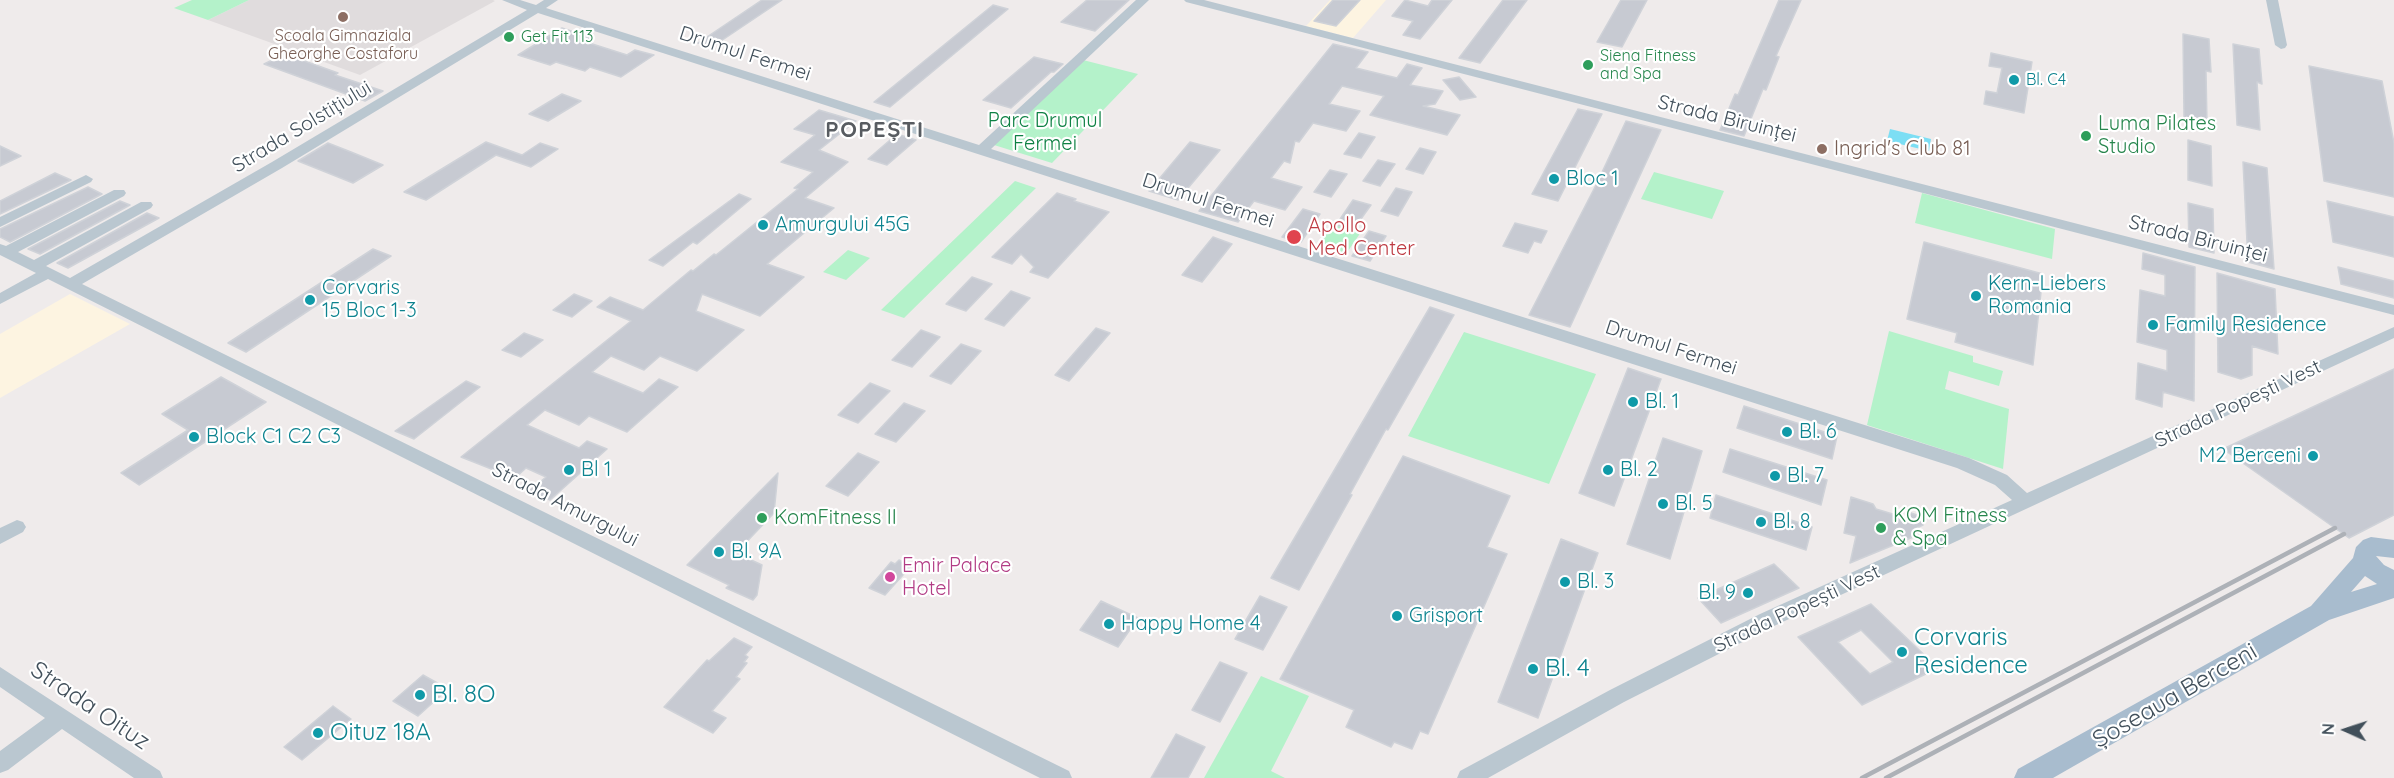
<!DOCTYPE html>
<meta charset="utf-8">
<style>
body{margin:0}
#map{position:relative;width:2394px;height:778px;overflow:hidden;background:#efebeb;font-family:Quicksand,sans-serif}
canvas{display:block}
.north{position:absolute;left:2316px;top:700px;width:60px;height:60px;-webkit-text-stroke:4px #fff;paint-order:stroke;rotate:273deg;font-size:16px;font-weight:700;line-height:24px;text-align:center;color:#42505b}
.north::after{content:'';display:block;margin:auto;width:21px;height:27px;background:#42505b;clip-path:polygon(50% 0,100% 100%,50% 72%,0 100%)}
</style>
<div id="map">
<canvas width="2394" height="778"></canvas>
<div class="north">N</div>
</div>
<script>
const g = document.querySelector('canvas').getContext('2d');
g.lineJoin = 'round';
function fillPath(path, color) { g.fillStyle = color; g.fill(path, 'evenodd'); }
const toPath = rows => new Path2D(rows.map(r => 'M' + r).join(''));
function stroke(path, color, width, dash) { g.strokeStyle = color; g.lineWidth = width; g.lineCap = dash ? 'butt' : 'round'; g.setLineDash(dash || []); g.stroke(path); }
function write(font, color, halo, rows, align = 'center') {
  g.font = font + ' Quicksand,sans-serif'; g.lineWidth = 4.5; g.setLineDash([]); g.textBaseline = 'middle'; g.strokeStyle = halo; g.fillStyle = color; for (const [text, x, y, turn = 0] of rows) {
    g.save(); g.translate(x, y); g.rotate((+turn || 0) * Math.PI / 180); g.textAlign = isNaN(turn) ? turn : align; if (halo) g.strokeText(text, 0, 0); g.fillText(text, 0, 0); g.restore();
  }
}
fillPath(toPath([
 [1330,0,1386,0,1353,38,1306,26],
 [70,294,130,324,0,398,0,334]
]), '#fdf4e1');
fillPath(toPath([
 [249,0,493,0,495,1,360,75,208,20]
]), '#e0dcdd');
fillPath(toPath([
 [192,0,249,0,208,20,174,8],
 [1083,60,1138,74,1052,163,994,145],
 [1654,172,1724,191,1712,219,1641,199],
 [1015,181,1036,188,904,318,881,310],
 [1922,193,2055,229,2052,259,1915,223],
 [1333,224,1361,232,1346,254,1318,245],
 [848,250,870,258,846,280,823,272],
 [1889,331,1973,356,1973,362,2003,371,1999,386,1949,371,1945,389,2009,409,2003,469,1867,425],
 [1464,332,1596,374,1549,484,1408,436],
 [1261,676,1309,696,1271,771,1285,778,1204,778]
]), '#b4f2ca');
fillPath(toPath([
 [1890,129,1931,139,1929,151,1887,141]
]), '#7cdef4');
const building = toPath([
 [762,0,782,0,712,47,698,43,762,0],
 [1087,0,1129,0,1095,31,1061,22,1087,0],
 [1333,0,1360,0,1336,26,1314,21,1333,0],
 [1405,0,1428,6,1432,0,1452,0,1420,39,1403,35,1413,21,1392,16,1405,0],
 [1503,0,1527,0,1480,63,1459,58,1503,0],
 [1621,0,1647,0,1622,47,1597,42,1621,0],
 [1779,0,1801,0,1776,56,1779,57,1766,90,1763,89,1744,136,1720,130,1735,94,1738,95,1779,0],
 [993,5,1008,9,890,107,874,102,993,5],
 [562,28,592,38,586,42,627,55,635,50,654,55,621,77,590,67,585,71,556,62,550,65,518,55,562,28],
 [2183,34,2209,39,2211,72,2206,71,2207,124,2184,118,2183,34],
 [1333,44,1368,52,1356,68,1397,78,1407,64,1422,68,1410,85,1443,91,1435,104,1423,106,1460,115,1447,135,1370,115,1384,96,1342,86,1329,104,1360,111,1346,131,1313,123,1299,142,1295,141,1290,163,1284,161,1271,178,1302,187,1285,210,1254,201,1238,222,1199,211,1333,44],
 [2233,44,2259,49,2262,84,2257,82,2260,130,2237,125,2233,44],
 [1991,53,2032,62,2024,113,1984,104,1986,91,1997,93,2002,68,1989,66,1991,53],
 [285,54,338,73,335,75,383,91,365,101,264,64,285,54],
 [1034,57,1063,64,1054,72,1051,72,1011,108,983,100,1034,57],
 [2309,66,2382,81,2394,143,2394,197,2324,181,2309,66],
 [1459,77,1476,97,1460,100,1443,80,1459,77],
 [562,94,581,101,548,121,529,114,562,94],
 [1578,109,1602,114,1558,201,1532,194,1578,109],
 [819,110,856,121,819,150,848,162,805,198,834,208,767,264,804,277,760,316,702,294,696,311,744,330,697,371,660,356,644,370,611,356,592,372,643,393,659,379,678,387,627,432,589,416,579,425,545,410,527,425,579,448,587,441,607,449,550,500,529,491,546,477,526,468,514,479,511,477,508,480,495,475,499,472,461,457,631,321,597,307,610,297,643,310,691,270,693,271,714,254,716,255,798,189,794,188,813,172,781,162,815,135,794,129,819,110],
 [1626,121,1661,130,1570,327,1529,315,1596,185,1626,121],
 [1359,133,1375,137,1361,158,1344,154,1359,133],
 [897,134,916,140,887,165,868,159,897,134],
 [2188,140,2211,146,2212,186,2188,180,2188,140],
 [486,142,522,155,540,143,558,149,531,167,496,155,426,200,404,192,486,142],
 [1190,142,1220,150,1178,200,1149,191,1190,142],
 [328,143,351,152,383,165,353,183,298,161,328,143],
 [0,146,21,156,0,166,0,146],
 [1420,148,1436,152,1423,174,1406,169,1420,148],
 [1378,160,1395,164,1380,186,1363,181,1378,160],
 [2243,162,2267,168,2274,269,2248,262,2243,162],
 [1330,170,1347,174,1331,197,1314,192,1330,170],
 [55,173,71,180,0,214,0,201,55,173],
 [88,187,102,194,10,242,0,237,0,229,88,187],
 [1396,188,1412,192,1398,216,1381,211,1396,188],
 [1057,193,1076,199,1074,201,1109,212,1048,278,1030,272,1034,267,1021,254,1012,264,992,257,1057,193],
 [739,194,751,199,697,244,693,242,663,266,649,260,739,194],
 [1353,200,1371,205,1353,230,1336,225,1353,200],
 [120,201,130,205,40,254,28,249,120,201],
 [2327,201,2394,217,2394,257,2333,242,2327,201],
 [2188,203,2213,209,2214,253,2189,247,2188,203],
 [1303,209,1320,214,1301,242,1282,237,1303,209],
 [147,213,159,218,68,268,57,263,147,213],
 [1515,223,1547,231,1541,243,1534,241,1528,253,1503,246,1515,223],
 [1369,231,1386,236,1370,261,1352,256,1369,231],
 [1213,237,1232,244,1202,282,1182,275,1213,237],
 [1924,242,2043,274,2033,365,1955,342,1957,333,1907,319,1924,242],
 [373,249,391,256,246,352,228,343,373,249],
 [2143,253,2195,267,2194,401,2163,392,2162,407,2136,399,2138,363,2167,371,2167,350,2137,342,2140,290,2165,296,2165,275,2142,269,2143,253],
 [2338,267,2394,281,2394,298,2341,284,2338,267],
 [2217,273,2275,289,2278,354,2252,346,2252,375,2241,379,2218,372,2217,273],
 [972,277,992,284,966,311,946,304,972,277],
 [1011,291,1030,298,1004,326,985,319,1011,291],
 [574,294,592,301,572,317,553,310,574,294],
 [1430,307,1454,315,1388,430,1386,429,1350,494,1352,495,1299,590,1271,578,1430,307],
 [1096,328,1110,333,1069,381,1055,375,1096,328],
 [921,330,940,337,912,367,892,360,921,330],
 [524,333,543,340,521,357,502,350,524,333],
 [961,344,981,351,951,384,930,376,961,344],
 [1628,368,1661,379,1614,506,1579,493,1628,368],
 [2394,369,2394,515,2349,538,2223,449,2394,369],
 [221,377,266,402,139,485,121,473,188,430,162,414,221,377],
 [466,381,480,387,414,439,395,431,466,381],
 [870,383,890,391,858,423,838,415,870,383],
 [904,403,925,411,896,442,875,434,904,403],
 [1744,406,1837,436,1832,459,1737,428,1744,406],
 [1663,438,1702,451,1670,559,1627,544,1663,438],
 [1730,449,1827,480,1821,505,1723,472,1730,449],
 [858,453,879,462,848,496,826,486,858,453],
 [1403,456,1510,496,1487,547,1507,554,1428,734,1420,731,1412,749,1394,742,1391,747,1346,727,1354,710,1280,679,1403,456],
 [778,473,774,513,736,553,762,565,757,595,753,600,726,588,729,585,687,565,778,473],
 [1716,495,1812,527,1806,550,1710,518,1716,495],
 [1851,497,1873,504,1876,509,1906,518,1908,512,1923,517,1923,525,1912,530,1918,535,1850,563,1856,536,1844,533,1851,497],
 [1561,539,1598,553,1538,718,1498,702,1561,539],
 [899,560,911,566,885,595,869,588,891,562,895,564,899,560],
 [1774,564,1799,588,1721,623,1698,598,1774,564],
 [1260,596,1287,607,1263,650,1235,639,1260,596],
 [1101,601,1138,618,1118,647,1080,630,1101,601],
 [1871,604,1938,668,1862,705,1798,637,1871,604],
 [1861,630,1893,662,1870,674,1838,642,1861,630],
 [734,638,752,647,745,655,748,657,744,662,747,663,736,677,740,679,712,711,726,718,713,733,664,707,707,660,709,661,734,638],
 [1220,662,1247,673,1220,722,1192,710,1220,662],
 [423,675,448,689,418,716,393,701,423,675],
 [333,706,351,719,302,760,284,747,333,706],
 [1176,734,1205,747,1188,778,1151,778,1176,734]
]);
fillPath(building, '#c7cad2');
stroke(building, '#cfd2d8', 1.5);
fillPath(toPath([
 [502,0,520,0,536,5,544,0,558,0,546,8,979,145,1136,0,1149,0,991,149,1969,458,2007,475,2027,493,2394,327,2394,338,1774,626,1624,702,1488,778,1457,778,1460,771,1610,690,1760,614,2012,500,1995,485,1957,468,538,13,282,168,82,284,1069,771,1072,778,1040,778,48,279,0,304,0,293,36,273,0,255,0,244,6,246,114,190,124,190,126,193,124,196,18,252,34,260,141,202,151,202,153,205,151,208,46,266,70,278,272,162,527,10,502,0],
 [1184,0,1204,0,2394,305,2394,315,1186,2,1184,0],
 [2266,0,2278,0,2287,45,2285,48,2281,49,2275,45,2266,0],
 [86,175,93,179,91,182,0,227,0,217,86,175],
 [17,520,23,522,26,527,23,532,0,544,0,528,17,520],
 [0,667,160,771,163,778,134,778,62,729,8,770,0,773,0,751,45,718,0,687,0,667]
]), '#bac7d0');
fillPath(toPath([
 [2371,537,2394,540,2394,558,2376,556,2384,565,2394,570,2394,598,2329,620,2053,778,2014,778,2018,769,2311,606,2353,558,2356,547,2363,540,2371,537],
 [2365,576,2377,584,2351,592,2365,576]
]), '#a8bcce');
stroke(toPath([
 [1862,778,2335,528],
 [1886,778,2344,534]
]), '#adb1b7', 4.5);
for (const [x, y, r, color] of [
 [343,17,6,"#8d6e63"],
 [509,37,6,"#2e9e5b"],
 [1588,65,6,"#2e9e5b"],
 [2014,80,6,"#0f9aa8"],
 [2086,136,6,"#2e9e5b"],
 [1822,149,6,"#8d6e63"],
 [1554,179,6,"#0f9aa8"],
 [763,225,6,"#0f9aa8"],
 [1294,237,8,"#e0444e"],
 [1976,296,6,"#0f9aa8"],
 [310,300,6,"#0f9aa8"],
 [2153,325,6,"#0f9aa8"],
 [1633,402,6,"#0f9aa8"],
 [1787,432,6,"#0f9aa8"],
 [194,437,6,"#0f9aa8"],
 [2313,456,6,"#0f9aa8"],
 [569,470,6,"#0f9aa8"],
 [1608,470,6,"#0f9aa8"],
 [1775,476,6,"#0f9aa8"],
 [1663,504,6,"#0f9aa8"],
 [762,518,6,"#2e9e5b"],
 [1761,522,6,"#0f9aa8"],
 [1881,528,6,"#2e9e5b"],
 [719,552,6,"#0f9aa8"],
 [890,577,6,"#d1479c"],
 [1565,582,6,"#0f9aa8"],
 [1748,593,6,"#0f9aa8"],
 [1397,616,6,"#0f9aa8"],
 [1109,624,6,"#0f9aa8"],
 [1902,652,6,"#0f9aa8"],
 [1533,669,6,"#0f9aa8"],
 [420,695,6,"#0f9aa8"],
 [318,733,6,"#0f9aa8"]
]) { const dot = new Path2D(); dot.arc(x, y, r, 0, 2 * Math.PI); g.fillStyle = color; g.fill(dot); stroke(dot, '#fff', 2); }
write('16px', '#785e54', '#fff', [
 ["Scoala Gimnaziala",343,36],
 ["Gheorghe Costaforu",343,54]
]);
write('16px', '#27864d', '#fff', [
 ["Get Fit 113",521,37],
 ["Siena Fitness",1600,56],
 ["and Spa",1600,74]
], 'left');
write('16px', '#0d838f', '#fff', [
 ["Bl. C4",2026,80]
], 'left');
write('20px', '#42505b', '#fff', [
 ["Drumul Fermei",745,54,18],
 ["Strada Biruinței",1727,119,14],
 ["Strada Solstițiului",302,127,-31],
 ["Drumul Fermei",1208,201,18],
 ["Strada Biruinței",2198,239,14],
 ["Drumul Fermei",1671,348,18],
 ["Strada Popești Vest",2238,404,-25],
 ["Strada Amurgului",565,505,27],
 ["Strada Popești Vest",1797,609,-25]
]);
write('20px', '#0e8144', '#fff', [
 ["Parc Drumul",1045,121],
 ["Fermei",1045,144]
]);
write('20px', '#27864d', '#fff', [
 ["Luma Pilates",2098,124],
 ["Studio",2098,147],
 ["KOM Fitness",1893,516],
 ["& Spa",1893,539],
 ["KomFitness II",774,518]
], 'left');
write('20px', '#785e54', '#fff', [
 ["Ingrid's Club 81",1834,149]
], 'left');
write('20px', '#0d838f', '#fff', [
 ["Bloc 1",1566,179],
 ["Amurgului 45G",775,225],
 ["Kern-Liebers",1988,284],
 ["Romania",1988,307],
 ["Corvaris",322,288],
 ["15 Bloc 1-3",322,311],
 ["Family Residence",2165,325],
 ["Bl. 1",1645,402],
 ["Bl. 6",1799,432],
 ["Block C1 C2 C3",206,437],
 ["M2 Berceni",2301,456,"right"],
 ["Bl 1",581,470],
 ["Bl. 2",1620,470],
 ["Bl. 7",1787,476],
 ["Bl. 5",1675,504],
 ["Bl. 8",1773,522],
 ["Bl. 9A",731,552],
 ["Bl. 3",1577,582],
 ["Bl. 9",1736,593,"right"],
 ["Grisport",1409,616],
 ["Happy Home 4",1121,624]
], 'left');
write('20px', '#be3a42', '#fff', [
 ["Apollo",1308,226],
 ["Med Center",1308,249]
], 'left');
write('20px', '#b23c85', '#fff', [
 ["Emir Palace",902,566],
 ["Hotel",902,589]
], 'left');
g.letterSpacing = '1.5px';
write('bold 22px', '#585c61', '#fff', [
 ["POPEȘTI",875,130]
]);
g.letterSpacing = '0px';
write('24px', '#0d838f', '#fff', [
 ["Corvaris",1914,638],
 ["Residence",1914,666],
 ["Bl. 4",1545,669],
 ["Bl. 8O",432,695],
 ["Oituz 18A",330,733]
], 'left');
write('24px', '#42505b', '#fff', [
 ["Șoseaua Berceni",2175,696,-30],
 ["Strada Oituz",90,706,34]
]);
</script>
